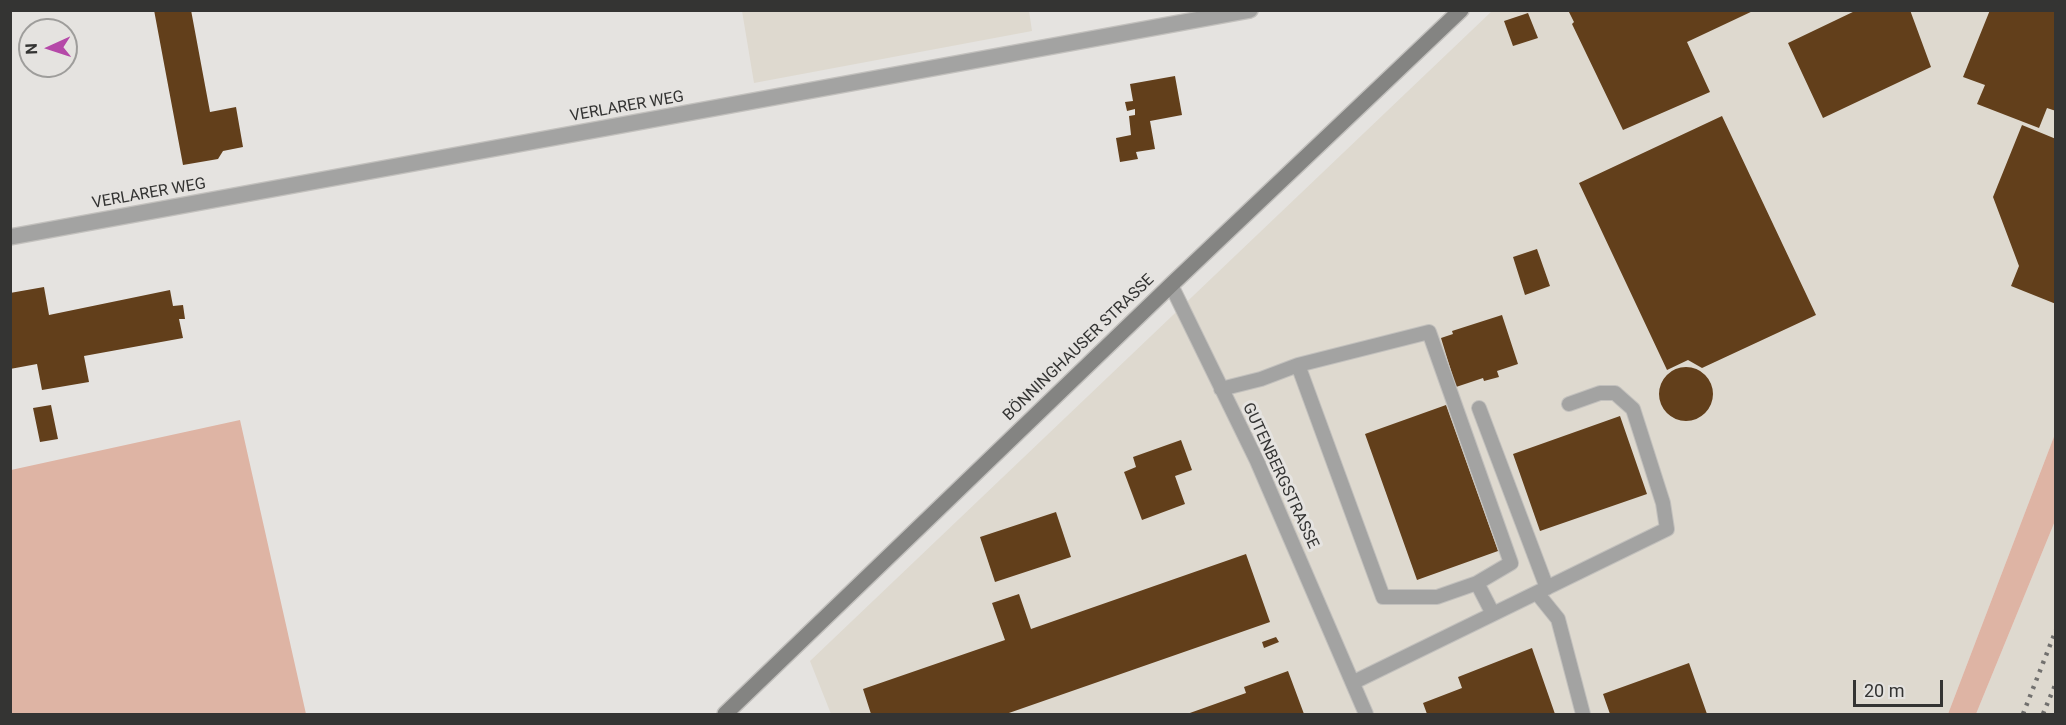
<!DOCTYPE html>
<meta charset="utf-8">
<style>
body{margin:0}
#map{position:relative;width:2066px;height:725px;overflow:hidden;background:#e5e3e0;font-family:Roboto,sans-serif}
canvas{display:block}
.frame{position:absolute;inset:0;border:12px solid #343433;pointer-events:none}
.north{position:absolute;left:18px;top:18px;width:60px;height:60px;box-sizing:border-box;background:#e5e3e0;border:2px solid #9e9d9b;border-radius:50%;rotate:267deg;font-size:16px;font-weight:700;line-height:24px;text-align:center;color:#343433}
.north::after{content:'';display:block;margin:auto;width:21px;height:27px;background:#b549a8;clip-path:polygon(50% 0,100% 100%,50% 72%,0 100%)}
.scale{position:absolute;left:1853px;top:680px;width:90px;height:27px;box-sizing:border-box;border:3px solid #343433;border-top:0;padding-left:8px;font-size:18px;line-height:21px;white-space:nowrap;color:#343433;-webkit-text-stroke:4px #e5e3e0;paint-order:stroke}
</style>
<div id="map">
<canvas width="2066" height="725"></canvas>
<div class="frame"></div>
<div class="north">N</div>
<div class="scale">20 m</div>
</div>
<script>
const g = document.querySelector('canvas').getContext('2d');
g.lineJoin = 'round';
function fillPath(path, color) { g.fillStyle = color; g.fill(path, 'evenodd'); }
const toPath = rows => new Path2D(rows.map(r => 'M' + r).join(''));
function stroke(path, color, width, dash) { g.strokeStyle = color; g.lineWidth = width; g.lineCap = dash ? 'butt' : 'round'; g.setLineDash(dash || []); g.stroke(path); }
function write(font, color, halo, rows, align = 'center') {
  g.font = font + ' Roboto,sans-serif'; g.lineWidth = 6; g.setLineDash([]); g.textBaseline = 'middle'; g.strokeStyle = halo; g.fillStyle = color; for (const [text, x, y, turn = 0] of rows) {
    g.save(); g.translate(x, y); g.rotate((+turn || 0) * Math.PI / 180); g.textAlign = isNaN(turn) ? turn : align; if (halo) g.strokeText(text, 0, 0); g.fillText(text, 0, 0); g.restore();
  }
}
fillPath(toPath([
 [742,11,1029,11,1032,31,754,83],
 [1492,11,2055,11,2055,434,1948,714,831,714,810,661],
 [2055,521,2055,714,1976,714]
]), '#ded9cf');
fillPath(toPath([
 [240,420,306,714,11,714,11,470],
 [2055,434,2055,521,1976,714,1948,714]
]), '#deb4a4');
fillPath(toPath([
 [154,10,191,10,210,112,236,107,243,147,223,151,218,159,183,165],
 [1568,10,1755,10,1687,42,1710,92,1623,130,1572,24,1574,22],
 [1857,10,1910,10,1931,67,1823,118,1788,43],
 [1990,10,2056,10,2056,111,2047,108,2039,128,1977,104,1985,85,1963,77],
 [1528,13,1538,38,1513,46,1504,21],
 [1175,76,1182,115,1150,121,1155,149,1136,152,1138,159,1120,162,1116,138,1131,135,1129,116,1135,115,1135,109,1127,111,1125,102,1133,101,1130,84],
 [1722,116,1816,315,1702,368,1688,360,1667,370,1579,183],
 [2022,125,2056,139,2056,304,2011,286,2019,266,1993,197],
 [1537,249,1550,286,1525,295,1513,257],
 [44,287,49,315,170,290,173,306,183,305,185,319,179,319,183,338,84,356,89,382,42,390,37,364,10,369,10,293],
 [1502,315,1518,364,1497,371,1499,377,1484,381,1483,378,1456,387,1441,338,1453,334,1452,331],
 '1659 394a27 27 0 1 1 54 0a27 27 0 1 1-54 0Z',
 [51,405,58,439,40,442,33,408],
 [1446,405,1498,551,1417,580,1365,434],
 [1620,416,1647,494,1540,531,1513,454],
 [1181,440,1192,470,1175,476,1185,504,1142,520,1124,472,1136,467,1133,457],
 [1056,512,1071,557,995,582,980,537],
 [1246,554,1270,622,1006,714,871,714,863,689,1005,640,992,603,1019,594,1031,629],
 [1276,637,1279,642,1264,648,1262,642],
 [1532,648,1555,714,1427,714,1423,703,1462,688,1458,677],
 [1689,663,1707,714,1610,714,1603,694],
 [1288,671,1304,714,1187,714,1246,693,1244,687]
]), '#623f1b');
const service = toPath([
 [1171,285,1257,461,1366,714],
 [1298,365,1383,597,1437,597,1477,583,1493,614],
 [1221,389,1261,379,1298,365,1429,332,1511,563,1477,583],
 [1479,408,1547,588],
 [1537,593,1558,619,1583,714],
 [1354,682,1667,529,1663,503,1633,409,1615,393,1600,393,1569,404]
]);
const tertiary = toPath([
 [10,237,1250,10]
]);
const secondary = toPath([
 [725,714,1171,285,1461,10]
]);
stroke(service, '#c2c0bd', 16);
stroke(tertiary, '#c2c0bd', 18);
stroke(secondary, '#c2c0bd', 18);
stroke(service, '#a3a3a2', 14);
stroke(tertiary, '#a3a3a2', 15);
stroke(secondary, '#848482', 15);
stroke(toPath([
 [2023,714,2056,630],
 [2043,714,2056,683]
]), '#71706e', 4.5, [3, 6]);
write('16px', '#343433', '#e5e3e0', [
 ["VERLARER WEG",627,107,-10],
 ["VERLARER WEG",149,194,-10],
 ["BÖNNINGHAUSER STRASSE",1079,348,-44],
 ["GUTENBERGSTRASSE",1280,476,65]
]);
</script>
